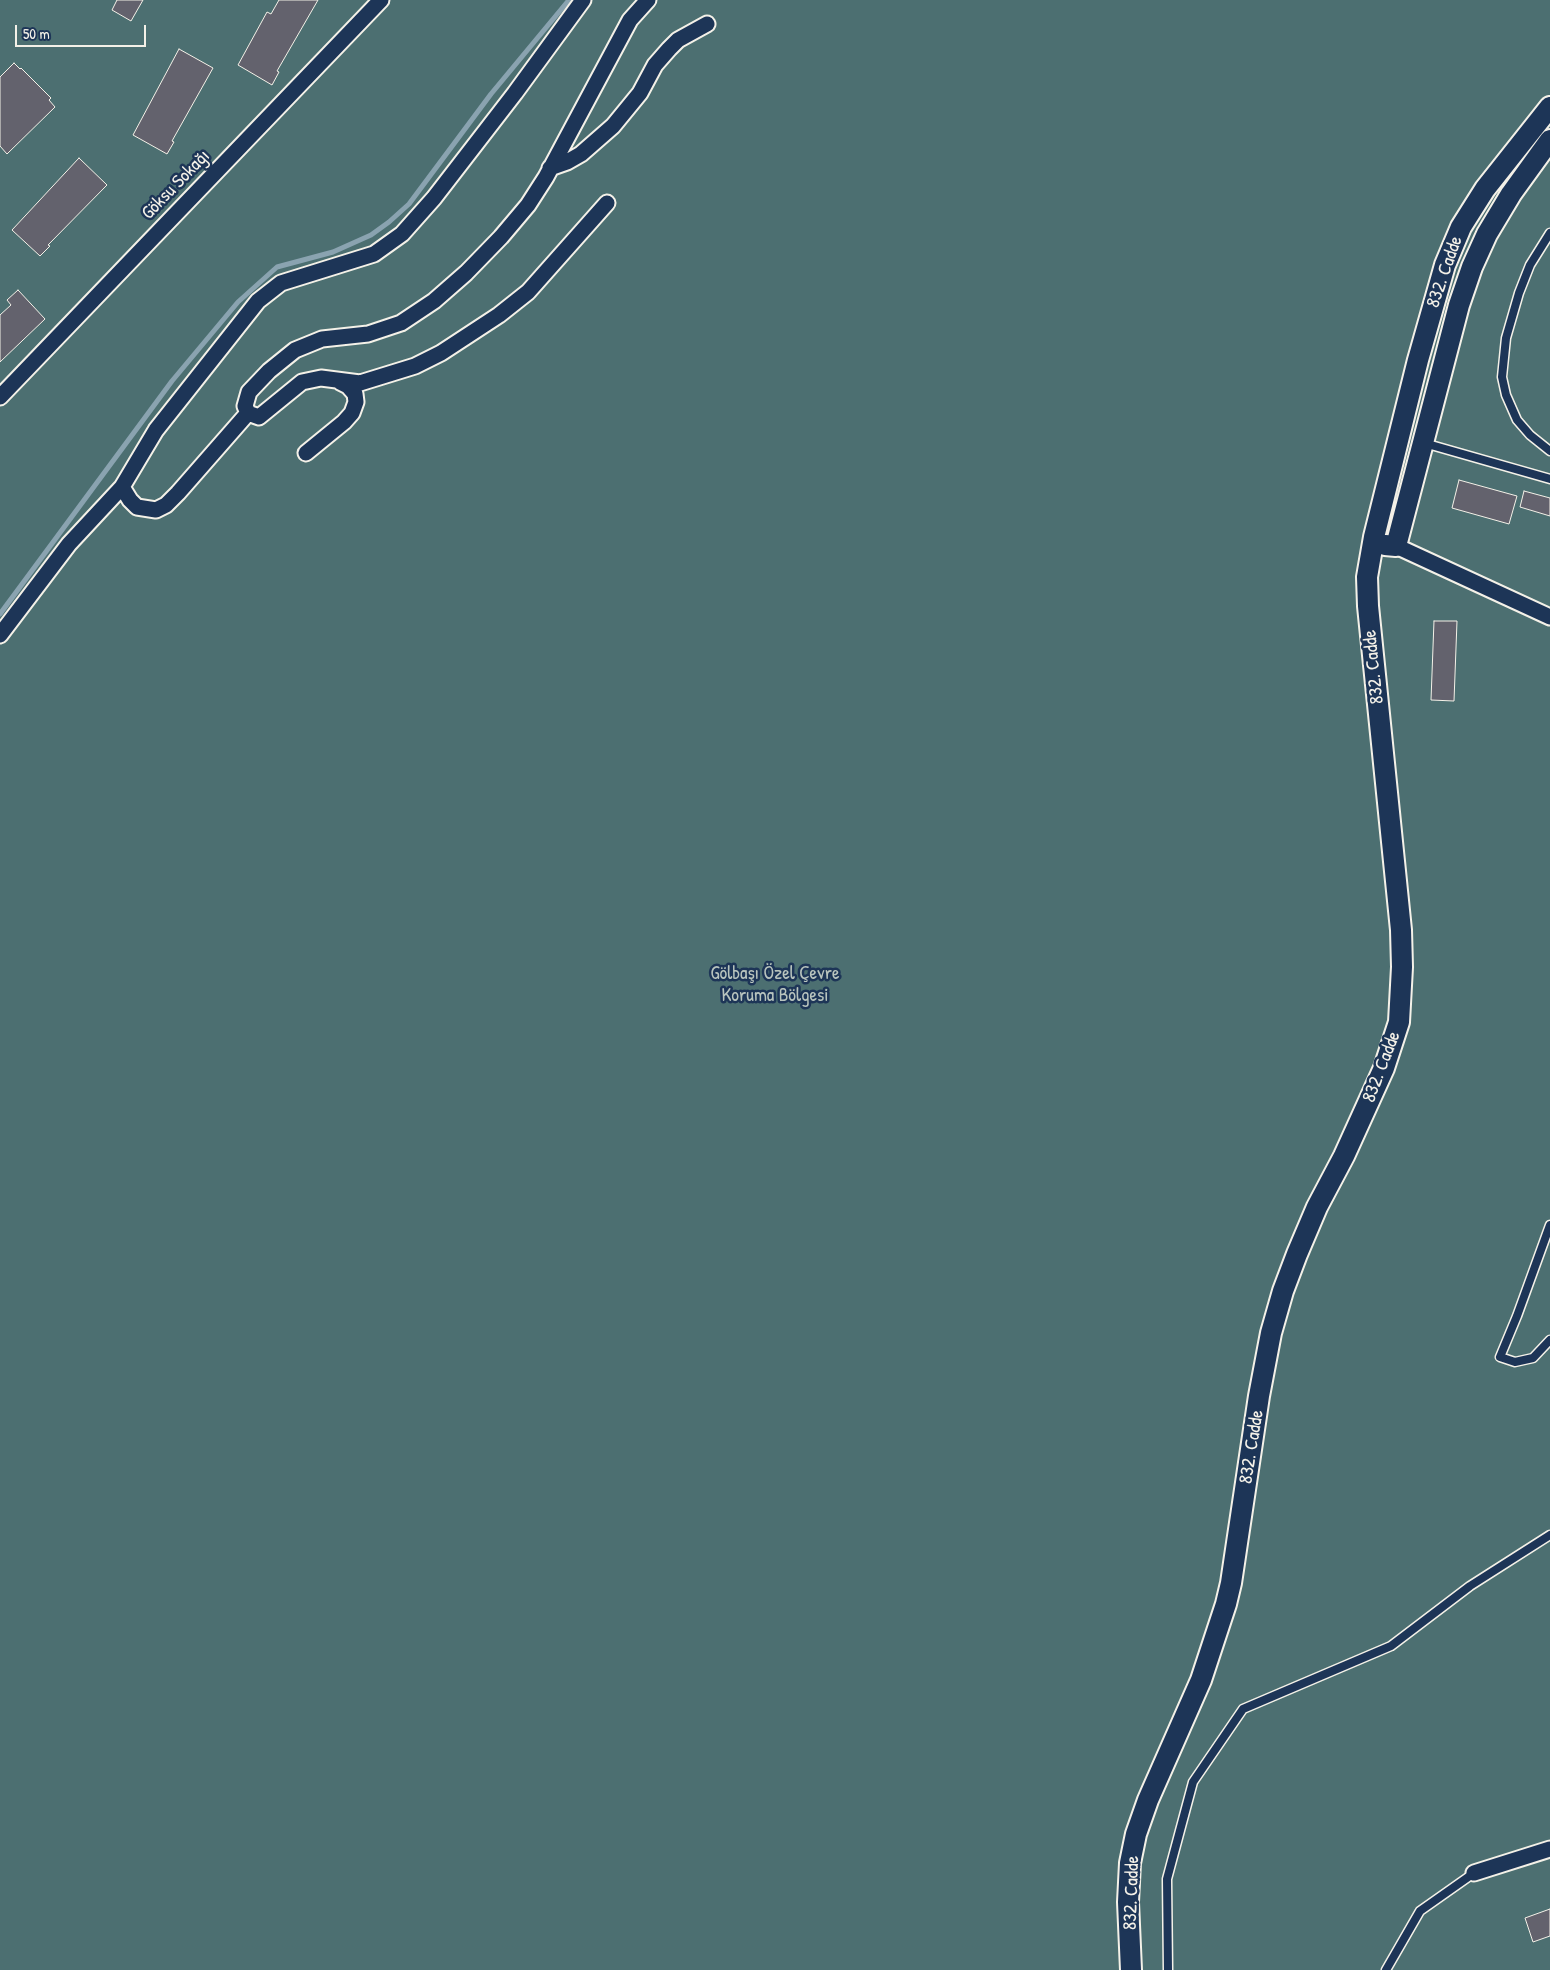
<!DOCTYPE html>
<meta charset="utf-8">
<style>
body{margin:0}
#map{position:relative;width:1550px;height:1970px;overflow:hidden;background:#1d3557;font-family:"Patrick Hand",sans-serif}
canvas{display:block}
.scale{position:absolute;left:15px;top:25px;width:131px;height:22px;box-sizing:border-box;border:2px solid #f4f1e8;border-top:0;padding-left:6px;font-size:15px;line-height:18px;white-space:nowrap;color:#f4f1e8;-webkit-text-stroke:4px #1d3557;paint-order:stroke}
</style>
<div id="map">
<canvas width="1550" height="1970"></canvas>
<div class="scale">50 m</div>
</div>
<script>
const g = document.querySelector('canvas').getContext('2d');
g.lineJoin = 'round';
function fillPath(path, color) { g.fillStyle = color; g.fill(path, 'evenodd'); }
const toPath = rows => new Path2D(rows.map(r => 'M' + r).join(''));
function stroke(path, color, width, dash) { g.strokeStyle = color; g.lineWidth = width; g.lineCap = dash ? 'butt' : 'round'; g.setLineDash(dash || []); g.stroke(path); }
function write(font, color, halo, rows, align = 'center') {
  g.font = font + ' "Patrick Hand",sans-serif'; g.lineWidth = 5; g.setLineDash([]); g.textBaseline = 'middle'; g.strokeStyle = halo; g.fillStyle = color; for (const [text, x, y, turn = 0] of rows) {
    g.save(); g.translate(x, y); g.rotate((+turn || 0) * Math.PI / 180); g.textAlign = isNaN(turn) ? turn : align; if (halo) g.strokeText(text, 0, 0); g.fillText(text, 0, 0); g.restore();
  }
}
fillPath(toPath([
 [0,0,1550,0,1550,1970,0,1970]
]), '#4c6f71');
stroke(toPath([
 [0,614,172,381,238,302,277,267,333,252,371,235,389,222,409,204,491,94,569,0]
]), '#8aa3b0', 5);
const building = toPath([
 [117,0,143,0,131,21,112,10,117,0],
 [279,0,318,0,277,71,279,72,272,85,238,65,267,12,271,14,279,0],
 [179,49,213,68,172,141,174,142,167,154,133,135,179,49],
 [14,63,20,69,21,68,51,98,49,100,55,107,7,154,0,146,0,77,14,63],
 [79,158,107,185,48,245,50,246,40,256,12,230,79,158],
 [18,290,45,319,0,362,0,315,11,305,7,300,18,290],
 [1459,480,1517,496,1509,524,1452,508,1459,480],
 [1524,491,1550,498,1550,516,1520,507,1524,491],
 [1434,621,1457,621,1454,701,1431,700,1434,621],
 [1550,1909,1550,1936,1533,1942,1525,1918,1550,1909]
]);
fillPath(building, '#63626d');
stroke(building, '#f4f1e8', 1);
const service = toPath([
 [1550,233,1530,265,1519,293,1506,338,1502,377,1506,395,1517,420,1530,435,1550,451],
 [1424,443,1550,479],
 [1550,1225,1517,1316,1500,1357,1515,1362,1533,1358,1550,1340],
 [1168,1970,1167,1879,1193,1782,1243,1709,1391,1646,1470,1586,1550,1535],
 [1386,1970,1420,1911,1474,1873]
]);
const minor = toPath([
 [550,168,567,162,581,154,613,126,640,93,655,65,669,49,678,40,707,24],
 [607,203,528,292,499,315,441,353,415,366,360,383,321,378,302,382,259,417,248,413,245,406,249,392,269,371,295,350,322,339,368,334,401,323,434,301,466,273,501,237,528,205,546,177,630,20,648,0],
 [0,397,381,0],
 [306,453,344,422,352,413,356,402,355,394,348,386,340,382],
 [122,487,130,500,137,507,156,510,166,505,178,493,248,413],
 [1396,546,1550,617],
 [0,635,69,544,122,487,156,430,258,301,281,283,374,254,402,234,434,198,515,93,583,0],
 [1474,1873,1550,1849]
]);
const tertiary = toPath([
 [1385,545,1396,546,1459,305,1472,267,1487,234,1511,194,1550,140],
 [1131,1970,1128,1902,1130,1863,1136,1834,1148,1800,1201,1680,1226,1604,1231,1583,1259,1396,1271,1333,1283,1291,1297,1254,1317,1207,1344,1156,1384,1068,1399,1022,1402,967,1401,930,1368,606,1367,577,1374,537,1418,360,1445,265,1461,227,1485,189,1550,107]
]);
stroke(service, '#f4f1e8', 11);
stroke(minor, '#f4f1e8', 19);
stroke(tertiary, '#f4f1e8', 24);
stroke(service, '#1d3557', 8);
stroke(minor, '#1d3557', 15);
stroke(tertiary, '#1d3557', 20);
write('19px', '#f4f1e8', '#1d3557', [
 ["Göksu Sokağı",176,185,-46],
 ["832. Cadde",1445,272,-71],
 ["832. Cadde",1374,667,-96],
 ["832. Cadde",1382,1067,-69],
 ["832. Cadde",1252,1447,-81],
 ["832. Cadde",1132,1893,-88]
]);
write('19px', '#b9c4be', '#1d3557', [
 ["Gölbaşı Özel Çevre",775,974],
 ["Koruma Bölgesi",775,996]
]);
</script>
